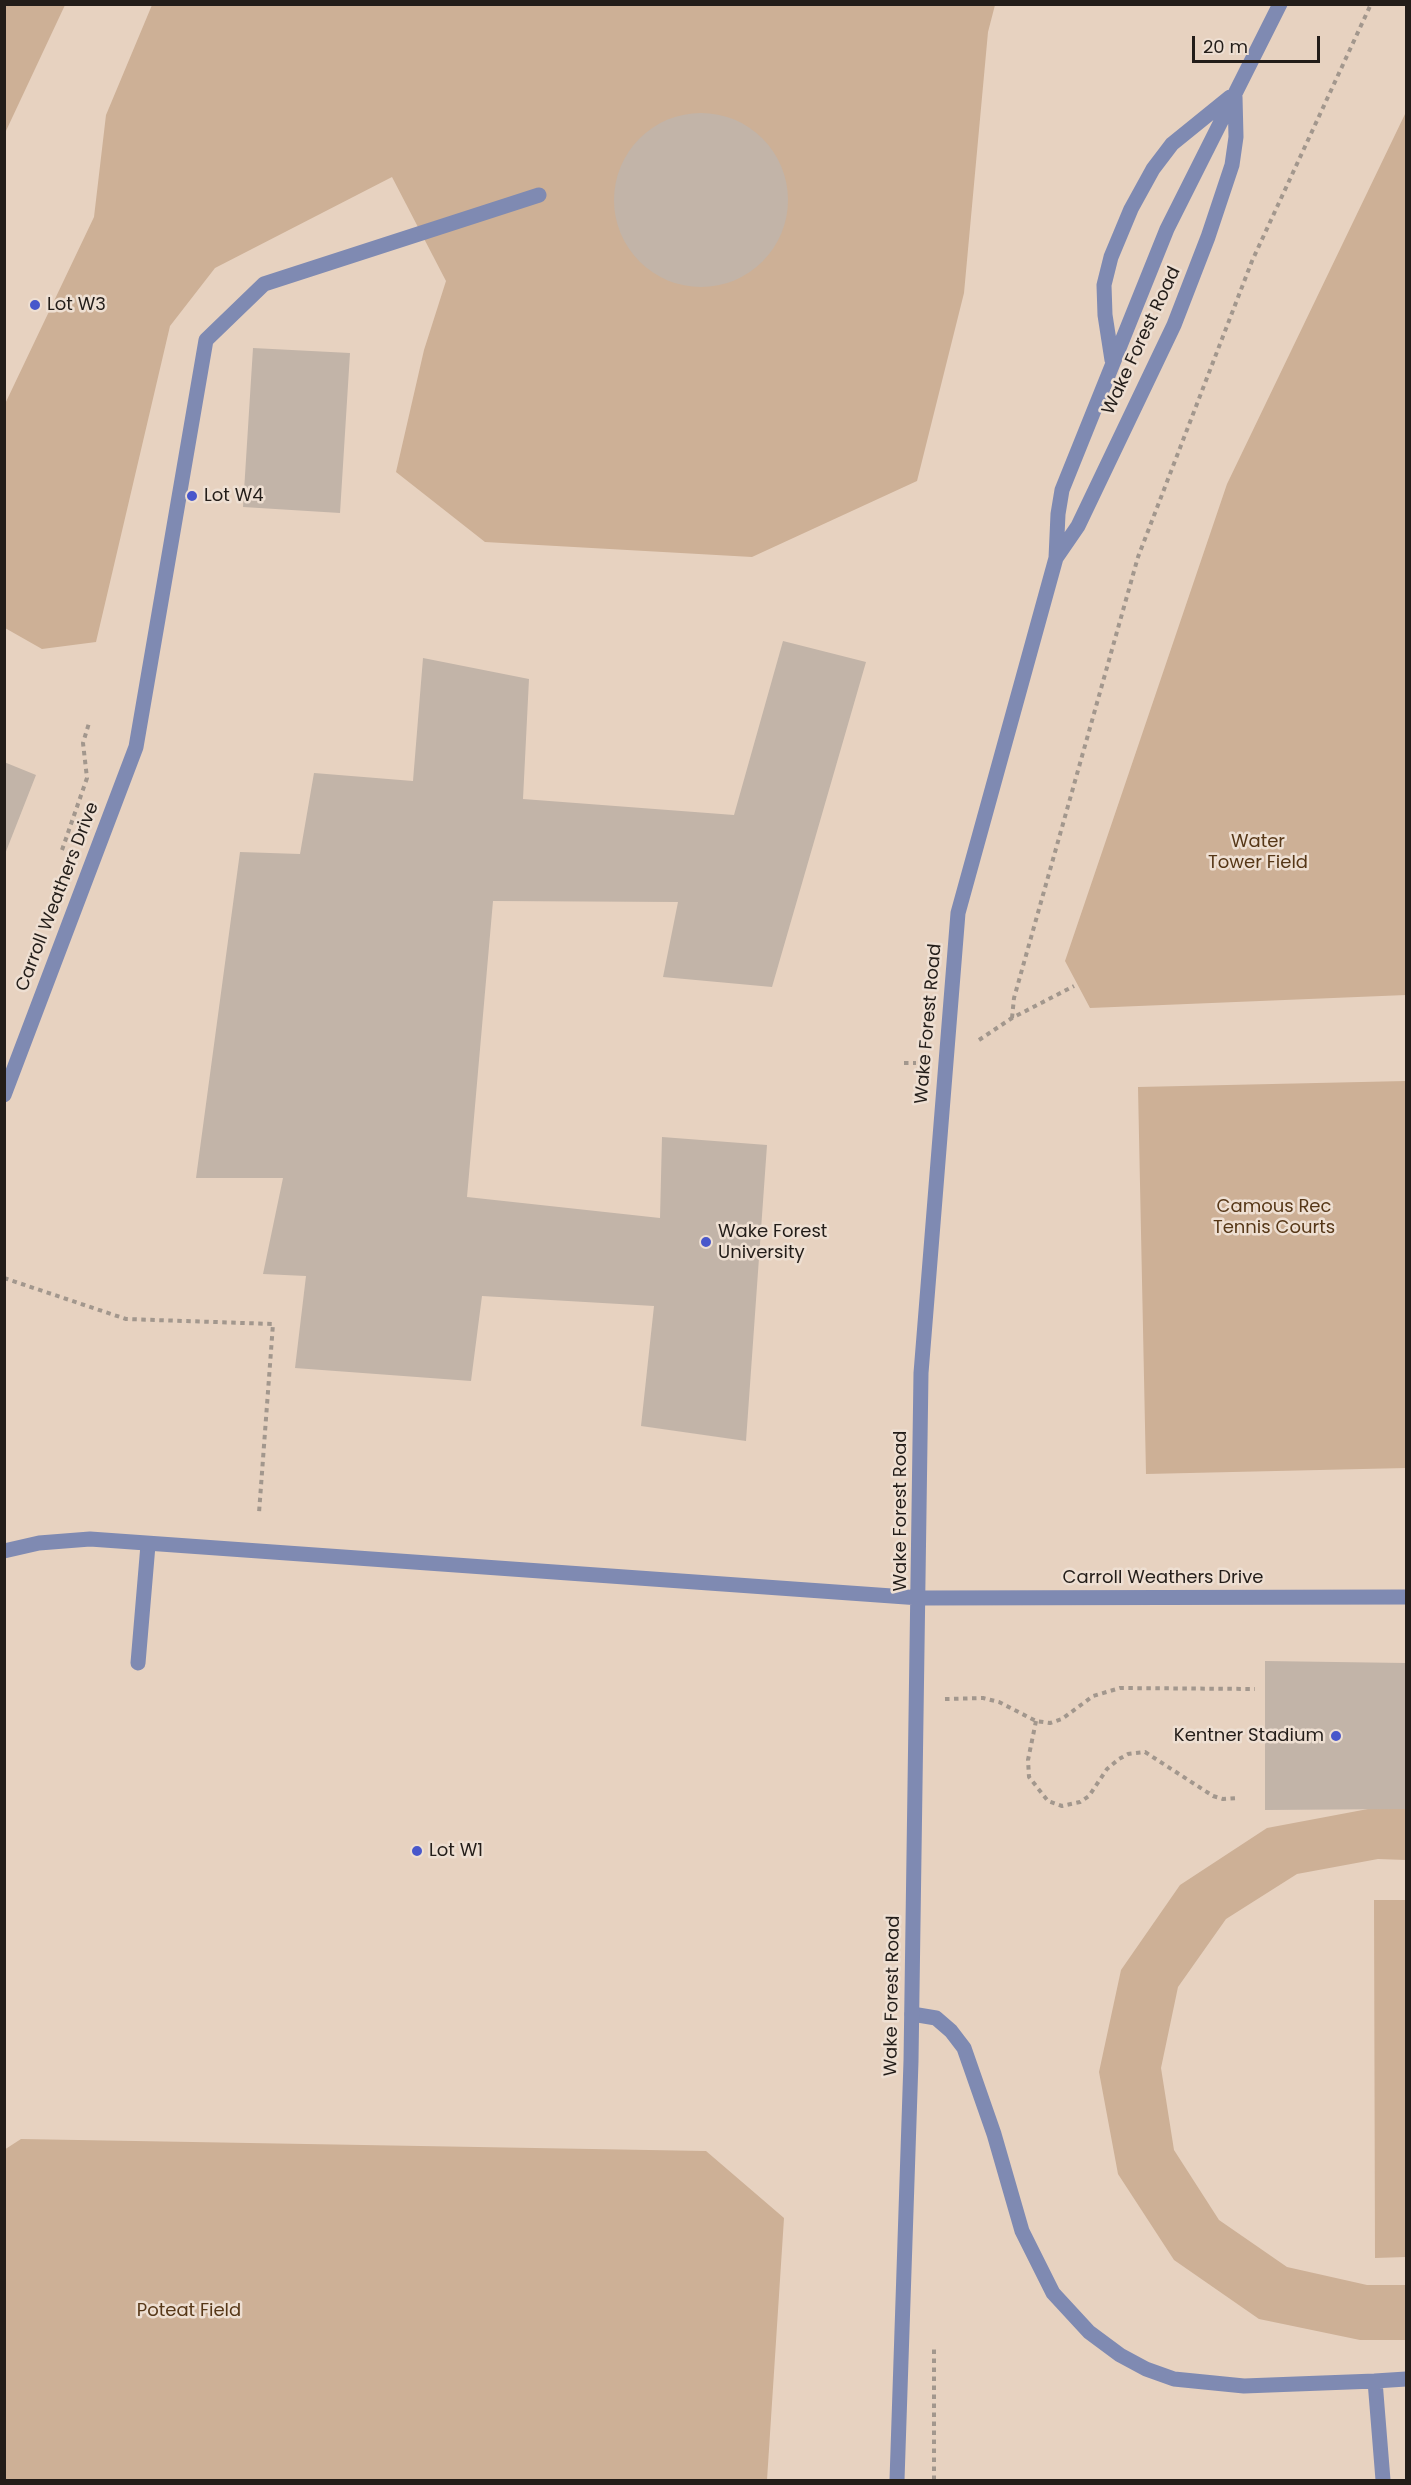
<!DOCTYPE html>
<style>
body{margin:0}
#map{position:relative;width:1411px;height:2485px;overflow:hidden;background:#eedfd2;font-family:Poppins,sans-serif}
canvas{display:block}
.frame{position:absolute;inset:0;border:6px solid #231d19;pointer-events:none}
.scale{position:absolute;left:1192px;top:36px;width:128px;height:27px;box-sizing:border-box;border:3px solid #231d19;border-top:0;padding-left:8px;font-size:18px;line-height:21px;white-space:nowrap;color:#231d19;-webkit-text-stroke:4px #eedfd2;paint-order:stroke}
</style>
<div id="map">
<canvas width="1411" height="2485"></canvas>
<div class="frame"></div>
<div class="scale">20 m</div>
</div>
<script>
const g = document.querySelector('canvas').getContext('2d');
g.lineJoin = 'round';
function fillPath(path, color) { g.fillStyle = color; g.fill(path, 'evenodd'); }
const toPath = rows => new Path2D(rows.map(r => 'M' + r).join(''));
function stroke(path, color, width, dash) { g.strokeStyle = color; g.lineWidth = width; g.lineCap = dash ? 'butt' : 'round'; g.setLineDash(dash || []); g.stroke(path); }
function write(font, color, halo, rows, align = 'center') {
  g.font = font + ' Poppins,sans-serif'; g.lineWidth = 5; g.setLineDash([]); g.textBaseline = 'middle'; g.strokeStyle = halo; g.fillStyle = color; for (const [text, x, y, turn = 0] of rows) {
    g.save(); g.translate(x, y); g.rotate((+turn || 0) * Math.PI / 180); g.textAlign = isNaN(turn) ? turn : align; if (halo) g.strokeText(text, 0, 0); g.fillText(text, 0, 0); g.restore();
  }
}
fillPath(toPath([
 [5,5,1406,5,1406,2480,5,2480]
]), '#e7d2c0');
fillPath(toPath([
 [5,4,65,5,5,133,4,5],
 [152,5,995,5,988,32,964,293,917,481,752,557,485,542,396,472,424,350,446,281,392,177,215,268,170,326,96,642,42,649,5,628,4,406,94,217,106,115],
 [1406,112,1406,995,1090,1008,1065,961,1227,484],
 [1406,1081,1406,1468,1146,1474,1138,1087],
 [1368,1809,1406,1809,1406,1860,1378,1859,1297,1874,1226,1919,1178,1987,1161,2068,1174,2150,1219,2220,1287,2267,1367,2285,1406,2285,1406,2340,1360,2340,1259,2319,1174,2260,1118,2174,1099,2072,1121,1970,1180,1885,1267,1828],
 [1374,1900,1406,1900,1406,2257,1375,2258],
 [21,2139,706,2151,784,2218,767,2480,5,2480,4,2150]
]), '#cdb096');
fillPath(toPath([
 '614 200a87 87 0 1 1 174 0a87 87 0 1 1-174 0Z',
 [253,348,350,353,340,513,243,507],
 [783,641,866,662,772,987,663,977,678,902,493,901,467,1197,660,1218,662,1137,767,1145,746,1441,641,1426,654,1306,482,1296,471,1381,295,1368,306,1276,263,1274,283,1178,196,1178,240,852,300,854,314,773,413,781,423,658,529,679,523,799,734,815],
 [4,762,36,775,5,854,4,854],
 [1265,1661,1406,1663,1406,1809,1265,1810]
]), '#c2b4a8');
stroke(toPath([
 [62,850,87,778,83,743,89,723],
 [1012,1018,1014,998,1138,557,1252,261,1371,4],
 [979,1040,1012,1018,1074,986],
 [904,1063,916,1063],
 [4,1278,126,1319,273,1324,259,1513],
 [945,1699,983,1698,999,1702,1036,1721,1050,1723,1062,1719,1093,1696,1120,1688,1255,1689],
 [1036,1721,1028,1760,1029,1777,1048,1801,1062,1806,1080,1802,1089,1796,1107,1769,1119,1759,1128,1754,1145,1752,1213,1796,1223,1799,1237,1798],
 [934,2480,934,2346]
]), '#a2978d', 4, [4.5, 4.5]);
stroke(toPath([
 [4,1095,136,747,206,340,264,284,539,195],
 [138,1663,148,1545],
 [912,2014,936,2018,951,2031,964,2048,994,2134,1022,2231,1053,2293,1089,2332,1120,2355,1146,2369,1174,2379,1244,2386,1375,2381],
 [1383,2480,1375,2381,1406,2379]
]), '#7f8ab2', 15);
stroke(toPath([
 [1112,360,1105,315,1104,285,1111,257,1131,209,1153,169,1172,144,1230,97],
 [1056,558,1078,526,1174,325,1208,237,1232,165,1236,137,1235,97],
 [4,1551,39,1543,90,1539,920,1598,1406,1597],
 [897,2480,911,2061,921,1373,958,913,1056,558,1058,514,1062,490,1167,229,1280,4]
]), '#7f8ab2', 15);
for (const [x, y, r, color] of [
 [35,305,6,"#4857cb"],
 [192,496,6,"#4857cb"],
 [706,1242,6,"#4857cb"],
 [1336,1736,6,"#4857cb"],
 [417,1851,6,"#4857cb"]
]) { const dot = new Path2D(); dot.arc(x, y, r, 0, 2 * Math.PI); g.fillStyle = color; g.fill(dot); stroke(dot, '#eedfd2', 2); }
write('18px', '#231d19', '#eedfd2', [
 ["Lot W3",47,305],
 ["Lot W4",204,496],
 ["Wake Forest",718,1232],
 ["University",718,1253],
 ["Kentner Stadium",1324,1736,"right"],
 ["Lot W1",429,1851]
], 'left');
write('18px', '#231d19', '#eedfd2', [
 ["Wake Forest Road",1142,341,-65],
 ["Carroll Weathers Drive",58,897,-69],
 ["Wake Forest Road",929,1024,-85],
 ["Wake Forest Road",901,1511,-90],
 ["Carroll Weathers Drive",1163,1578],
 ["Wake Forest Road",893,1996,-89]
]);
write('18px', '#563717', '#eedfd2', [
 ["Water",1258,842],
 ["Tower Field",1258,863],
 ["Camous Rec",1274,1207],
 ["Tennis Courts",1274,1228],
 ["Poteat Field",189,2311]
]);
</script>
